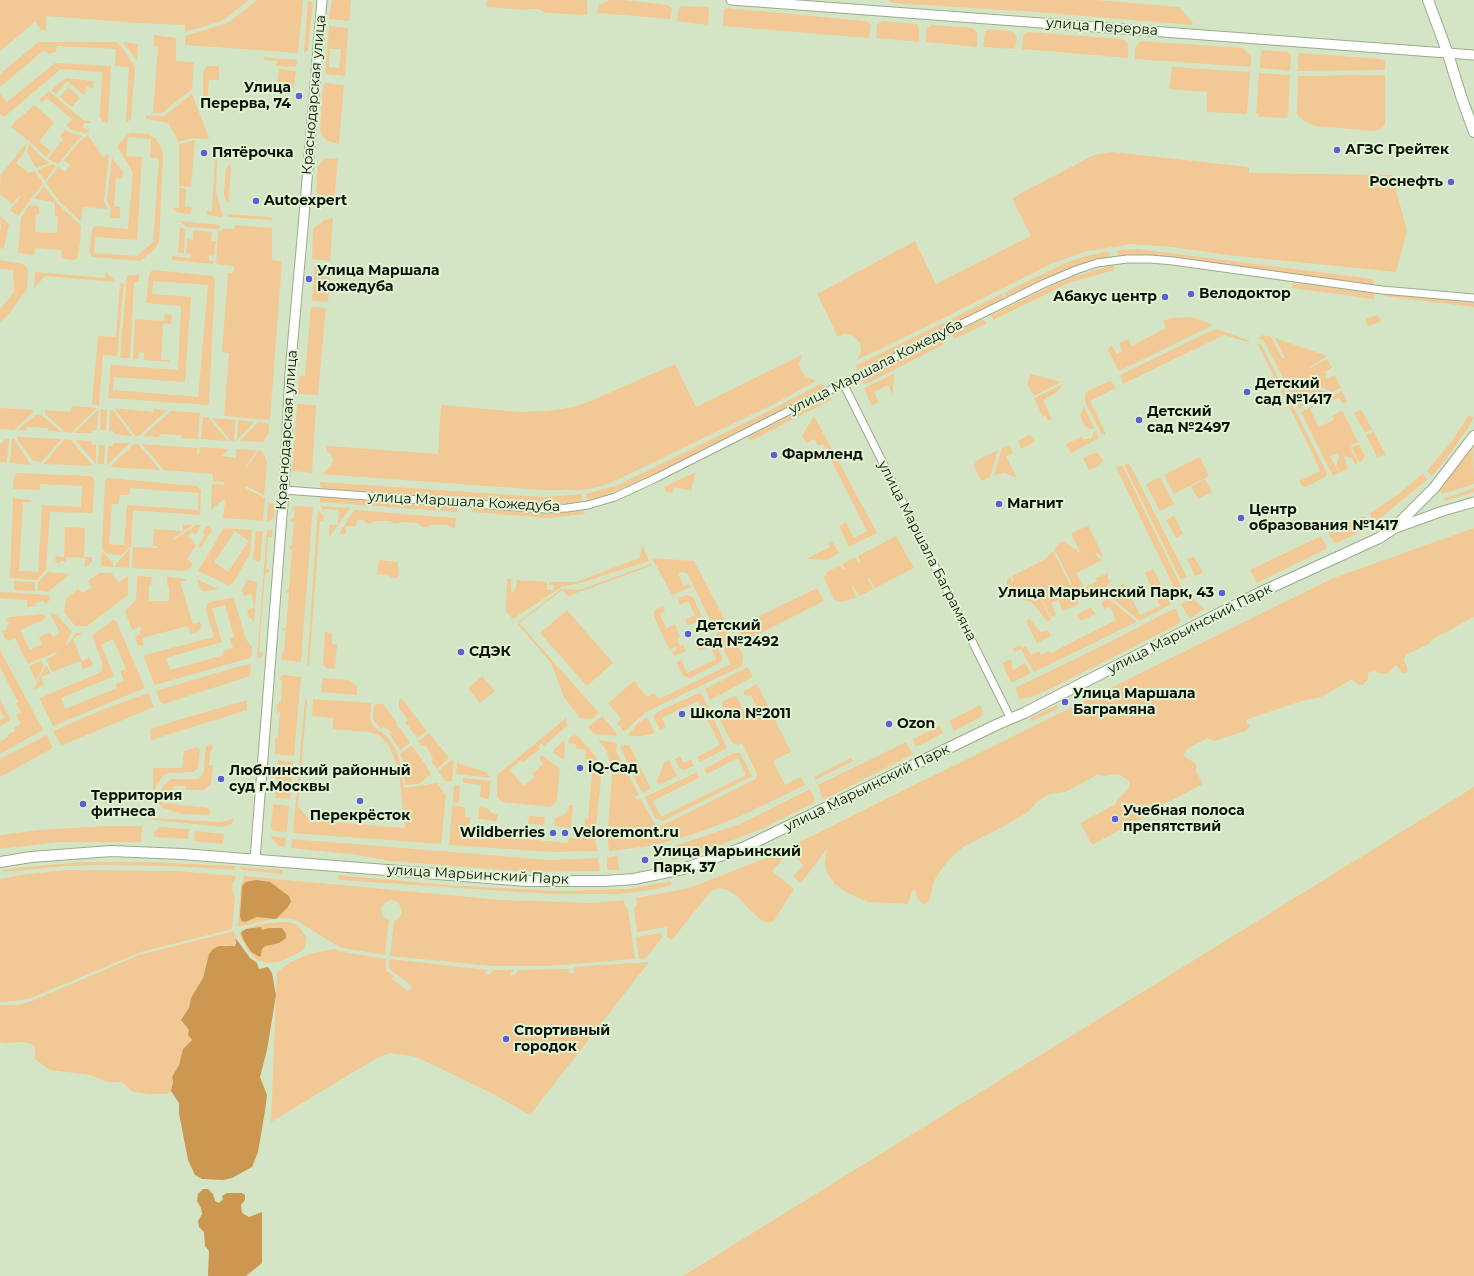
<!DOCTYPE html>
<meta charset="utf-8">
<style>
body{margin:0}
canvas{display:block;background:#d4e5c5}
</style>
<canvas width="1474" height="1276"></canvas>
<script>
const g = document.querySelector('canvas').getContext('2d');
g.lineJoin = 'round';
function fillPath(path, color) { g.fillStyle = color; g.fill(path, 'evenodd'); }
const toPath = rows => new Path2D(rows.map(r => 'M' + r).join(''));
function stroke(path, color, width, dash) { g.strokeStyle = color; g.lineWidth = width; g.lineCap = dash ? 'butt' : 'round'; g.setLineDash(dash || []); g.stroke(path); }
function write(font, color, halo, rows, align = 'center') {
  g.font = font + ' Montserrat,sans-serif'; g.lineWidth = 4; g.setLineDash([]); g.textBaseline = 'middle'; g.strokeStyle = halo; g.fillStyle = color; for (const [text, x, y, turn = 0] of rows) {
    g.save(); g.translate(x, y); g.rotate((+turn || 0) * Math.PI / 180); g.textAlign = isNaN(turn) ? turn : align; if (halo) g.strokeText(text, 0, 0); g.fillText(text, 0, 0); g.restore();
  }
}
fillPath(toPath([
 [0,0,249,0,222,21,185,32,185,25,136,23,46,16,46,30,41,30,35,22,0,51],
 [257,0,303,0,298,53,185,45,185,36,228,23],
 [332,0,351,0,349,21,329,19],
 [487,0,587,0,587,15,545,13,539,9,528,9,524,10,486,7],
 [610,0,624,0,667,5,672,8,671,19,597,13,598,5],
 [890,0,1097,0,1179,7,1193,23,1192,25,1035,12,892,3,889,1],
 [308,1,313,2,308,50,304,53],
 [682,6,708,7,709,10,708,25,677,21,678,10,680,7],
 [727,8,865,21,868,22,871,25,869,38,723,26,724,10],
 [881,21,917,24,919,28,919,42,876,38,877,25],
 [932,25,972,28,975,30,977,33,977,47,926,42,926,29],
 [329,26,348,28,345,76,325,74],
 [330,49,341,49,339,68,329,67],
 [989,29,1010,31,1013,32,1017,38,1015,49,983,47,985,32],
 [1030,32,1123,39,1128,44,1128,58,1022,49,1023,36,1026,33],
 [154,35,176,38,176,61,194,62,192,89,162,113,153,113,158,47,154,46],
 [1141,41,1243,48,1251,56,1251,67,1135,59,1135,48,1138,43],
 [38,42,118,42,135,67,131,119,126,123,129,67,115,66,116,49,57,46,56,52,48,54,44,50,0,87,0,74],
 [123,42,138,44,137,61],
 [1263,50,1288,52,1291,56,1290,71,1260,68,1261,52],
 [1300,53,1382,59,1385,61,1385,70,1298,71,1298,57],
 [264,57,297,60,296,67,276,66,277,61,264,60],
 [55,63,111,66,108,123,103,122,100,117,102,72,61,69,4,117,0,114,0,94,7,102],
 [207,66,218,66,219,68,219,80,209,80,207,106,203,93,203,72],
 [1172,67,1250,72,1247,114,1207,112,1207,92,1169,89],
 [279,69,296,71,294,88,277,87],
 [1259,73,1290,75,1288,116,1286,118,1259,117,1259,114,1256,114],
 [1385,75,1385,124,1382,128,1375,131,1315,126,1304,121,1297,114,1298,76],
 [66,78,94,81,93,88,86,87,85,96,67,81,56,94,51,90],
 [326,83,344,85,339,144,328,141,324,138,320,130,323,86],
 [68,87,80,98,72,107,60,97],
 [49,91,83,120,90,121,90,123,84,123,83,128,89,129,89,131,86,133,71,130,66,126,72,119,47,98,42,102,39,100],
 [192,94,209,138,204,139,194,138,178,142,176,136,168,123,146,119,146,116,164,116],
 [34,105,54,122,39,142,51,151,46,157,30,142,11,127,12,125],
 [65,130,71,133,83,136,78,140,58,164,48,159,63,139,60,136],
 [131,133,148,134,155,138,162,149,163,158,159,242,155,249,140,261,92,257,89,252,92,230,94,227,99,226,128,229,133,173,117,146,127,135],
 [128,137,151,139,150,158,159,158,153,242,137,256,94,253,95,237,137,240,142,157,126,156],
 [88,135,103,157,108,154,109,155,104,201,107,209,83,207,81,222,59,201,46,183,58,167,65,172,70,165,64,160,80,141],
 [195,140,191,187,179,186,179,144],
 [27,142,25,151,16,163,29,173,35,171,43,183,18,216,10,210,20,197,19,196,12,204,0,194,0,183,1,183,0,176],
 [29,144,38,154,50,163,36,168,27,151],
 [1113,152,1249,167,1249,173,1392,175,1407,231,1396,272,1236,256,1172,247,1133,244,1087,251,1053,263,926,327,857,360,861,351,860,343,852,335,848,334,843,334,838,337,817,294,915,241,936,284,1031,236,1012,198,1094,155],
 [215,154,217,156,217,163,216,192,222,214,223,214,222,217,207,215,207,211,212,211],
 [112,158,123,172,122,179,116,178,114,206,120,207,120,218,110,218,111,209,107,200],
 [325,158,338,159,334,202,321,200,316,191,318,166],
 [231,163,229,198,229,204,225,200,224,193,226,169],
 [52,164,56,166,45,181,37,170],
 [44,186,58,204,81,226,80,244,77,259,73,260,61,258,62,250,35,248,34,255,18,253,21,218,29,205,39,206,39,215,36,215,35,232,57,233,58,217,55,216,55,202,34,199],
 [179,188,186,189,185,206,192,207,191,214,178,213,172,208,179,208],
 [229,214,267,217,272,218,272,220,227,217,227,215],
 [0,216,9,224,4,249,0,248,0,230,1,228],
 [333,218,330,261,312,259,313,229,324,220],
 [179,221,220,225,220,228,218,229,187,227],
 [235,225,272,228,272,260,282,261,270,420,224,416,229,353,222,352,228,273,233,273,234,266,216,264,218,232,224,229,235,229],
 [180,227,185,229,184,253,178,253],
 [193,230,212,232,211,241,216,241,214,256,209,255,209,260,214,261,213,264,172,260,172,256,191,258,191,254,186,253,187,239,193,240],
 [1138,249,1373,279,1374,282,1373,285,1281,274,1176,258,1141,255,1119,256,1116,251,1120,250],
 [1107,251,1110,254,1108,257,1068,269,1007,298,1004,293,1061,265,1080,258],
 [0,260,23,264,28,269,27,289,9,314,0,323,0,309,14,292,13,270,0,269],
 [1113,265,1114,270,1069,283,993,320,991,315,1049,287,1073,277],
 [315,266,331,267,328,302,312,301],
 [154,270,213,276,215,280,209,404,208,405,108,398,111,365,178,370,181,306,146,303,149,275,151,271],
 [153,281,208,285,198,397,113,390,114,377,185,382,191,297,152,294],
 [35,272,105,278,106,272,116,282,45,276,34,289],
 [127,275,139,275,139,282,134,282,130,358,120,358],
 [120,283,124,284,117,356,103,355,99,405,92,404,98,336,116,337],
 [1293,283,1375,293,1374,299,1292,288],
 [1384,292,1474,303,1474,307,1384,296],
 [1002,294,1004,299,916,343,858,371,855,366],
 [311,307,326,308,318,395,298,394,299,376,305,376],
 [165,314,172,315,171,324,163,324,161,360,169,360,169,362,144,360,144,353,139,352,138,359,133,359,135,319,164,321],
 [1377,315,1381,320,1380,322,1369,326,1366,324,1366,319],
 [1192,317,1213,325,1119,371,1108,350,1110,347,1112,346,1117,354,1122,351,1119,343,1128,339,1132,346,1166,328,1163,321,1171,318],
 [983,319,986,323,984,325,954,339,952,334],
 [1217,329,1250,341,1248,342,1224,335,1123,384,1120,375,1211,331],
 [1263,335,1271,337,1282,358,1285,359,1275,338,1325,355,1326,357,1309,367,1310,368,1327,359,1332,368,1325,372,1327,375,1325,376,1326,379,1335,375,1341,388,1332,392,1320,387,1319,389,1329,393,1309,404,1304,397,1303,398,1306,405,1299,409,1263,339,1260,340,1259,338],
 [940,341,943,342,943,345,866,384,863,383,862,380,866,377],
 [1261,344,1326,471,1327,474,1325,477,1306,487,1302,486,1299,481,1320,471,1306,440,1258,345,1256,345],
 [802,355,799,364,801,371,805,376,816,381,776,403,621,478,602,486,583,490,542,490,322,474,331,466,333,461,332,456,327,450,327,446,438,454,441,405,520,412,547,411,574,407,593,400,675,364,696,407],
 [894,374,893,395,888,385,874,392,879,402,872,406,864,388],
 [1031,374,1061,382,1034,396,1027,383],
 [1110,381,1112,382,1116,388,1090,401,1106,434,1104,435,1101,433,1087,406,1085,401,1085,394,1088,391],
 [822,383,825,388,648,477,601,497,587,500,586,494,618,485,763,414],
 [1063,384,1056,393,1043,400,1052,419,1048,421,1046,416,1043,417,1034,398],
 [1342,391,1347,401,1346,403,1343,404,1339,398,1325,404,1323,401,1310,409,1319,427,1334,420,1332,416,1341,411,1343,412,1358,442,1351,445,1352,448,1359,444,1365,456,1363,460,1359,462,1352,448,1351,449,1358,462,1355,465,1351,457,1349,458,1347,456,1344,457,1348,468,1340,473,1336,466,1339,457,1338,453,1330,456,1339,473,1333,476,1301,412],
 [829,396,831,400,750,441,748,437],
 [297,404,316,405,312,473,292,471],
 [72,406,97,408,71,433,65,432,45,414,45,410,71,412],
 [1084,407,1094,428,1091,429,1085,427,1080,416],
 [0,408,33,410,33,413,14,430,0,429],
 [114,408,153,412,153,409,167,410,139,436,135,436],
 [99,409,97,430,92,430,92,433,74,433],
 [101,409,107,410,106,430,100,430],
 [110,410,113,410,132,436,114,434,113,431,109,431],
 [1361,410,1372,429,1365,433,1354,413],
 [171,411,200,413,198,439,181,438,181,435,160,434,159,437,143,436],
 [36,415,42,415,61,432,49,431,48,428,27,427,27,430,17,430],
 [1469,415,1474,418,1466,431,1446,459,1432,476,1427,471,1452,441],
 [814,416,877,533,849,547,839,526,846,522,854,538,867,531,823,444,818,446,814,439,806,443,802,436],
 [203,417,208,417,228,441,201,439],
 [212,418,235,420,234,441,231,441],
 [238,420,254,422,237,441],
 [258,422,269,424,269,433,263,442,240,441],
 [1095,431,1099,438,1071,453,1066,444,1081,437,1083,439,1090,439,1093,436,1093,432],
 [1374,432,1386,455,1377,457,1366,435],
 [1030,434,1035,442,1021,449,1018,441],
 [17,437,62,439,41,462,33,461,17,439],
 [6,439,9,439,7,462,0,462,0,444],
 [12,439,14,439,31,465,10,463],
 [65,439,71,440,93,466,43,464],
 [75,440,91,441,92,445,96,445,96,464],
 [113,443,130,443,107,465,108,446,113,446],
 [134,444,138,444,160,470,110,467],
 [142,444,198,448,197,454,199,455,200,447,228,449,222,456,236,458,236,449,257,450,247,464,247,467,259,450,262,451,267,462,264,495,246,486,245,488,265,498,263,521,223,518,225,502,223,500,211,510,212,484,224,485,224,482,213,481,213,474,164,470],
 [99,445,105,445,104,464,98,464],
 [1009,445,1013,453,1006,456,1017,478,1005,473,994,475,1002,448],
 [1473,445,1474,484,1442,494,1440,490],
 [998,450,990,477,984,480,981,480,974,466,975,463,978,460],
 [1095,453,1098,453,1103,461,1099,466,1089,470,1083,458],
 [1200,457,1209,476,1174,494,1164,475],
 [1129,463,1187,577,1181,580,1124,465],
 [1122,465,1184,592,1179,598,1116,467],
 [696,472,691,491,674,487,672,493,666,492,664,487],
 [17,473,91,476,94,479,93,512,91,513,50,512,46,570,37,580,10,578,13,498,31,500,31,502,23,502,19,571,38,572,42,505,81,507,82,486,40,484,40,490,13,489,14,476],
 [1423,473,1427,480,1374,523,1370,513,1400,493],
 [1160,477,1174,504,1160,511,1146,484],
 [108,478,197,486,201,490,200,514,198,515,133,510,131,546,121,555,107,554,102,548,105,480],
 [130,488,198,493,198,510,127,505,124,545,109,544,112,504,119,504,120,495,129,495],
 [1205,479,1212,492,1198,499,1191,487],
 [320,482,527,496,547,497,581,494,582,501,559,504,470,499,322,488,320,486],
 [1474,488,1474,492,1445,501,1443,499],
 [320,496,457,506,457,512,320,502],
 [268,503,275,504,274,517,271,520,267,522],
 [294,506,313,507,301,662,282,660,282,653,284,651,286,630,283,631,283,629,286,628,289,593,286,593,286,590,289,589,292,549,289,550,289,546,292,545,294,522,291,522,291,519,294,518,295,510,292,510],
 [320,506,350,508,329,538,329,525,338,525,339,510,325,509,324,512],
 [471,507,548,514,584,511,585,514,546,518,472,512],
 [318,510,324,516,323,521,320,521,309,666,307,665],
 [354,510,456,518,455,529,447,525,431,525,428,527,422,527,418,523,403,522,394,524,390,521,374,521,370,524,366,523,363,520,357,520,356,526,346,526,346,534,339,534],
 [1174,516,1183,534,1176,538,1166,520],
 [1364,516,1369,524,1369,526,1352,536,1336,543,1334,543,1328,532],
 [183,525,193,525,174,538,174,540,196,525,201,525,196,535,192,532,188,537,192,540,191,542,196,545,187,559,193,564,188,570,184,571,132,568,133,547,157,548,157,546,153,546,154,529,183,531],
 [1088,525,1104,558,1096,553,1095,554,1102,560,1076,573,1084,588,1097,581,1096,578,1108,573,1108,580,1111,580,1105,589,1090,598,1076,592,1074,593,1079,604,1063,611,1058,600,1051,603,1056,615,1051,617,1043,601,1042,601,1051,620,1048,621,1046,620,1035,606,1031,602,1023,600,1018,592,1011,595,1007,586,1007,580,1010,577,1012,582,1014,581,1012,576,1044,560,1053,551,1070,585,1072,585,1054,549,1062,541,1077,550,1078,553,1080,552,1071,534],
 [206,526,209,526,212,530,201,548,198,547,205,534,203,532],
 [65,527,85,528,84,557,92,557,92,561,88,566,85,566,85,558,66,557,66,561,60,561,60,564,57,563,55,561,56,556,64,557],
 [224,528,252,530,250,554,233,583,228,585,198,571],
 [235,531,249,541,228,572,214,562],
 [1474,528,1474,617,1433,639,1429,644,1406,655,1404,661,1407,667,1408,672,1403,674,1396,665,1387,674,1378,673,1374,671,1368,673,1368,679,1363,685,1358,685,1352,679,1321,697,1302,701,1248,719,1246,722,1251,726,1245,731,1214,741,1208,738,1187,749,1184,754,1185,757,1195,763,1197,767,1196,771,1203,784,1149,812,1150,814,1092,845,1080,823,1116,804,1116,801,1128,789,1130,785,1128,780,1118,774,1105,776,1097,775,1065,792,1049,794,1036,803,1028,812,1008,824,963,847,948,861,941,870,934,881,929,901,924,905,917,898,915,890,912,891,908,904,868,902,846,892,835,884,827,873,825,863,827,849,801,883,793,876,804,865,789,852,772,871,794,889,774,921,768,923,760,919,750,910,736,895,725,889,719,888,711,891,706,897,672,940,667,937,667,927,637,932,634,909,637,904,636,898,689,888,769,857,1331,579],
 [267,530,272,530,272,537,268,537,266,569,269,569,269,573,265,573,259,652,263,653,262,657,257,658],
 [256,531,263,531,260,562,253,560],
 [896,536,914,568,875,588,869,578,868,579,873,589,860,596,853,587,852,588,857,598,841,602,837,601,834,599,824,578,827,572,840,565,843,570,845,569,842,564,856,557,858,563,860,562,858,556],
 [1321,536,1326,545,1326,549,1257,583,1250,570],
 [832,541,839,553,827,560,806,559,830,547,828,542],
 [642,544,649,561,577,584,563,586,513,619,506,611,507,579,511,579,511,589,512,592,515,591,517,580,547,582,547,590,553,590,554,585,549,585,549,582,576,582,639,558,641,553],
 [130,548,129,568,115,567,116,564],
 [102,551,113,563,113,567,102,566,101,563],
 [1194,556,1203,573,1195,576,1187,559],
 [652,558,694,561,726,622,719,623,717,620,711,622,688,574,682,572,678,574,684,586,689,584,691,587,672,595],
 [379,560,398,562,398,569,399,569,398,578,392,578,389,576,377,574],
 [651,564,651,566,568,596,562,590,519,623,599,713,592,719,580,718,564,697,551,663,517,623,561,589,579,590],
 [1153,569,1171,604,1140,621,1109,596,1124,583,1140,615,1160,606,1145,573],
 [48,572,70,574,48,592,38,591,38,582],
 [99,573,111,573,119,582,128,576,128,595,87,626,75,626,64,612,66,599,78,589,83,593,92,587,88,581],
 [139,576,152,577,151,585,149,585,149,601,169,601,169,586,167,585,167,577,187,579,187,580,180,582,193,624,200,622,201,627,199,631,191,634,188,626,142,638,144,645,138,646,135,637,140,634,139,631,142,630,140,626,132,630,125,611,136,600,137,577],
 [197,579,209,585,219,589,203,591,201,590],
 [247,580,257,582,254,621,249,617,247,610,255,607,251,594,244,596,242,590],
 [14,581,35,582,35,591,14,590],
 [817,588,824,601,745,641,737,627],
 [0,592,49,595,51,599,45,604,44,601,35,603,36,606,27,607,27,600,0,598],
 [686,595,693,597,703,619,690,625,687,625,685,620,695,615,688,601,680,605,678,598],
 [230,598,234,599,246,639,252,647,252,654,250,658,155,685,144,658,145,655,214,637,206,611,207,604,211,602],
 [225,605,234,637,230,639,233,648,223,651,224,655,170,670,166,658,222,642,212,609],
 [1108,598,1137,622,1034,672,1021,649,1015,652,1012,649,1021,645,1022,648,1026,646,1031,655,1039,651,1041,655,1049,651,1051,653,1116,620,1110,607,1104,609,1101,603],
 [1193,598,1204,609,1191,618,1188,616,1181,604],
 [663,606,665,611,660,614,666,628,675,624,680,637,677,639,680,646,683,645,686,651,674,656,672,652,677,650,676,647,669,649,653,614,656,609],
 [1091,607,1095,614,1081,621,1077,614],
 [1176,609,1180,619,1179,623,1175,626,1054,687,1031,697,1020,699,1015,688,1110,642,1171,610],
 [567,610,613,663,587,686,540,633],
 [50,613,57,615,72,632,66,642,67,645,76,633,83,633,73,639,82,661,89,658,93,663,92,666,83,669,80,661,52,672,46,659,57,654,56,652,28,664,15,638,8,641,4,637,2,630,6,631,9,622,5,621,9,617,44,614,45,617,43,620,20,630,30,650,42,644,39,637,50,632,53,637,60,633],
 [1030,619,1039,631,1042,632,1048,630,1051,636,1037,643,1026,621],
 [113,620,116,621,145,688,53,726,40,700,40,698,99,673,102,670,102,662,93,638,94,634],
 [113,639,126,669,120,671,124,681,116,684,117,688,65,709,61,698,114,676,101,645],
 [724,629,726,633,733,636,743,656,742,666,646,712,624,732,617,723,621,719,608,703,634,681,647,697,654,693,659,699,731,664,716,633],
 [325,632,332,633,332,644,337,645,335,669,326,668,323,664],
 [711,635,722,656,721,662,690,678,683,676,676,662,681,660,687,673,716,659,710,646,700,651,697,646,699,645,698,641],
 [0,650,43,730,0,754,0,742,8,737,8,736,10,733,15,731,14,727,21,724,16,715,21,712,16,703,18,702,0,667],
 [1011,659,1013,670,1025,663,1031,673,1011,683,1002,663],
 [41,661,44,666,36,681,29,666],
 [251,664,250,676,167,703,163,704,160,701,156,691,233,668],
 [47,666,50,673,41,677,44,685,33,690,45,667],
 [748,667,753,677,710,700,705,689],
 [284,675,301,677,294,756,275,754,275,739,278,737,280,712,276,713,277,704,281,702,282,680,279,680,281,676],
 [482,676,495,691,480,703,468,688],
 [323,678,348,680,357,686,357,695,321,692],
 [757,684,791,752,773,761,775,766,785,785,801,777,805,785,741,816,697,833,651,846,609,851,607,835,616,835,617,827,608,826,612,777,607,751,598,740,617,743,616,751,639,795,634,797,637,800,641,799,657,828,756,779,757,774,742,743,738,745,732,743,718,716,725,712,722,704,723,701,736,696,748,719,760,713,751,695,745,696,743,692],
 [148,693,154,707,63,745,60,744,53,731,102,710],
 [699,693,702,694,727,748,700,762,697,757,720,745,698,701,662,718,666,727,660,730,654,718,655,714,663,709],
 [0,699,11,720,0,726,0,720,4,718,0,710],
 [305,699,307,700,298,806,310,820,405,828,399,773,390,747,379,735,367,732,333,729,333,718,312,716,313,699,371,703,370,719,373,726,388,737,397,752,400,762,404,788,437,783,446,795,441,844,293,833],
 [399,699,402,699,427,731,417,738,405,722,408,720,399,708],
 [247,700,247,710,151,740,150,729,181,719],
 [376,704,383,704,397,723,396,724,399,729,400,728,410,743,400,750,390,735,391,732,384,727,381,729,374,721,373,717,374,706],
 [980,705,983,711,982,715,979,718,954,731,949,721],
 [1057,705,1058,709,1032,721,1030,718],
 [602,716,616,732,617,736,594,734,588,727],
 [647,717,655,733,642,736,630,736,628,735,638,723],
 [566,718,567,726,544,746,542,743,538,746,540,749,523,762,521,760,510,770,523,786,535,777,532,774,543,764,539,758,542,755,560,769,557,799,554,804,550,807,502,802,497,796,497,775],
 [940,726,943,733,921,745,916,746,913,739],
 [429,733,449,758,437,769,431,761,433,759,426,746,421,746,418,741],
 [47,735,53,748,0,777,0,759],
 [575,735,579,737,597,758,601,780,595,835,597,851,553,852,449,845,452,806,464,807,464,808,465,809,465,817,470,817,469,827,478,827,477,832,485,833,485,835,568,843,569,838,578,839,580,829,584,829,585,819,588,819,592,774,590,773,592,760,585,759,586,750,576,749,576,744,568,743,569,738],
 [565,740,564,759,562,759,553,753,553,750],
 [906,742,913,754,825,799,822,797,818,785],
 [211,744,213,748,210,753,209,765,213,765,211,784,203,790,186,790,186,786,174,786,169,796,163,793,160,797,162,798,162,803,209,808,210,815,181,814,163,808,159,804,157,798,159,794,164,785,171,779,198,779,203,774,206,746],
 [625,745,629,745,649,785,650,789,644,793,641,791,621,749,621,746],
 [411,746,412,746,423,761,420,763,424,762,431,774,419,784,405,785,403,761,400,754],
 [197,747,200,749,198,768,193,772,168,773,163,776,153,792,153,768,182,768,184,751],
 [734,753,740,753,752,776,663,821,655,818,645,797,697,772,699,778,653,801,661,817,746,775,738,758,707,774,704,769],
 [680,756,684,763,691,759,694,766,684,770,680,769,675,759],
 [851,758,853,761,815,780,815,777,818,775],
 [278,760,293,762,290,799,275,798],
 [451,760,454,761,452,781,445,781,438,771],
 [669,760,677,776,659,785,657,783,657,781,664,763],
 [457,763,486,772,491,778,456,774],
 [463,778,491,781,489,799,480,797,481,785,463,783],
 [454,785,460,786,459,803,453,802],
 [1474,787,1474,1276,683,1276],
 [810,789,815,798,814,803,759,830,723,844,696,854,673,860,672,859,668,848,740,824],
 [273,804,289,806,287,832,273,831,271,827],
 [569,805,573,805,571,828,554,826,555,818,564,815,568,810],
 [479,807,487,808,492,813,498,814,497,821,478,819],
 [529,816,545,817,544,825,528,824],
 [234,817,232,824,223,827,153,820,152,818,219,822,230,820],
 [106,826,142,826,141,842,59,842,0,849,0,835,39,830],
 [159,827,189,829,188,839,154,837,154,832],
 [195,831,224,834,223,844,194,841],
 [270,836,286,838,285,847,279,846,275,842],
 [292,839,550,860,598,858,600,868,599,871,531,872,390,861,357,855,291,848],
 [618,856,619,870,609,870,607,869,607,857],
 [80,862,150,862,193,864,235,866,235,870,172,866,99,865,68,866,2,872,3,870,16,868],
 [240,867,283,870,283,874,241,870],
 [67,870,179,871,236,876,235,881,233,882,232,889,235,897,232,929,141,952,31,998,16,1001,0,1002,0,879,21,875],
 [338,875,447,885,561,891,629,889,671,881,672,885,651,890,617,894,548,894,340,880,338,878],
 [244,876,501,900,593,903,624,900,625,906,628,909,635,959,548,966,491,966,390,956,394,921,399,918,402,911,398,902,391,900,386,902,381,907,382,916,389,920,385,955,342,948,331,942,296,920,280,918,272,919,238,927,241,884,243,881],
 [279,922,288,922,296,924,300,928,306,936,305,947,302,951,279,962,268,963,258,960,248,951,240,936,240,932,257,925],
 [234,931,237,940,235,939,235,946,231,947,224,945,209,954,203,978,191,998,189,1008,181,1020,189,1030,189,1037,192,1040,183,1049,179,1065,172,1077,173,1082,171,1091,167,1094,150,1094,133,1092,122,1082,107,1082,91,1075,50,1070,35,1059,35,1047,32,1044,23,1042,4,1043,0,1042,0,1005,16,1005,32,1001,139,955],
 [662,933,662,938,646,958,639,959,636,937],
 [334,949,342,952,386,959,386,970,394,976,392,979,408,991,412,986,389,969,390,959,488,970,485,974,490,974,493,970,513,970,510,975,515,975,518,970,569,969,569,973,574,973,574,967,649,962,530,1115,493,1094,423,1060,411,1056,390,1053,375,1059,271,1122,277,972,289,963,309,954]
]), '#f2c995');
fillPath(toPath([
 [256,880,270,882,289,896,291,902,287,908,276,919,257,917,245,922,241,921,240,916,242,886,246,882],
 [261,927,262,930,269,928,282,928,286,934,286,938,279,943,265,946,262,949,261,955,260,957,251,952,243,939,241,932,246,929],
 [235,939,237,940,250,958,257,963,259,969,268,967,272,973,276,995,267,1050,260,1077,267,1095,265,1111,258,1152,252,1167,243,1172,232,1178,223,1180,202,1179,195,1175,188,1160,179,1113,179,1103,171,1091,173,1082,172,1077,179,1065,183,1049,192,1040,188,1035,189,1030,181,1020,189,1008,191,998,203,978,209,954,213,949,219,946,235,946,236,942],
 [203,1189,208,1189,213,1194,215,1201,219,1203,223,1199,222,1196,227,1193,242,1193,245,1195,245,1200,241,1205,242,1213,249,1217,262,1212,262,1263,246,1276,208,1276,209,1251,205,1246,204,1232,199,1227,198,1221,202,1214,201,1208,197,1201,198,1194]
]), '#cc9750');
const minor = toPath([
 [843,383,1011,719],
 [284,490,545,509,567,508,588,505,615,497,656,478,945,332,1043,284,1076,270,1097,263,1127,259,1150,259,1173,261,1382,290,1474,298]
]);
const tertiary = toPath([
 [731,0,1474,55],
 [1393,529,1443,511,1474,502],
 [255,859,284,490,290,372,303,228,322,0]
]);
const secondary = toPath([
 [1428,0,1448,54,1461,96,1474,132],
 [0,862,31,857,111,851,182,854,527,881,605,881,634,879,683,869,745,847,996,725,1024,713,1259,593,1379,538,1393,529,1434,488,1474,436]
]);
stroke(minor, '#9aab8c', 9);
stroke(tertiary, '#9aab8c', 11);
stroke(secondary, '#9aab8c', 12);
stroke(minor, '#fff', 7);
stroke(tertiary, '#fff', 9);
stroke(secondary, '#fff', 10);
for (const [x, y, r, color] of [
 [299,96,4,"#5b5fd7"],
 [1337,150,4,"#5b5fd7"],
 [204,153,4,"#5b5fd7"],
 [1451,182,4,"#5b5fd7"],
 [256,201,4,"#5b5fd7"],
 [309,279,4,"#5b5fd7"],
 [1191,294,4,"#5b5fd7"],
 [1165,297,4,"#5b5fd7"],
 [1247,392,4,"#5b5fd7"],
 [1139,420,4,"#5b5fd7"],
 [774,455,4,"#5b5fd7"],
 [999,504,4,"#5b5fd7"],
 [1241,518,4,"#5b5fd7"],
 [1222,593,4,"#5b5fd7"],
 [688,634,4,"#5b5fd7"],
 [461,652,4,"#5b5fd7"],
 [1065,702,4,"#5b5fd7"],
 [682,714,4,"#5b5fd7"],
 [889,724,4,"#5b5fd7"],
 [580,768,4,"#5b5fd7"],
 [221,779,4,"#5b5fd7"],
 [360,801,4,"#5b5fd7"],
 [83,804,4,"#5b5fd7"],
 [1115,819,4,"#5b5fd7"],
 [553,833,4,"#5b5fd7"],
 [565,833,4,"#5b5fd7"],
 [645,860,4,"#5b5fd7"],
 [506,1039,4,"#5b5fd7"]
]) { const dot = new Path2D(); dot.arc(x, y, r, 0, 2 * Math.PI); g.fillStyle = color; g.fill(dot); stroke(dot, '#e1f3d2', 1.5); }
write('14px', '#0d1308', '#e1f3d2', [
 ["улица Перерва",1102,27,4],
 ["Краснодарская улица",314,95,-85],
 ["улица Маршала Кожедуба",876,367,-27],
 ["Краснодарская улица",287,430,-86],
 ["улица Маршала Кожедуба",464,502,3],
 ["улица Маршала Баграмяна",927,551,63],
 ["улица Марьинский Парк",1190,629,-27],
 ["улица Марьинский Парк",867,788,-26],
 ["улица Марьинский Парк",478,875,3]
]);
write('bold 14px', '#0d1308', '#e1f3d2', [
 ["Улица",291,88,"right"],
 ["Перерва, 74",291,104,"right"],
 ["АГЗС Грейтек",1345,150],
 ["Пятёрочка",212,153],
 ["Роснефть",1443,182,"right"],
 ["Autoexpert",264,201],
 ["Улица Маршала",317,271],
 ["Кожедуба",317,287],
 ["Велодоктор",1199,294],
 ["Абакус центр",1157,297,"right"],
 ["Детский",1255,384],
 ["сад №1417",1255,400],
 ["Детский",1147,412],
 ["сад №2497",1147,428],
 ["Фармленд",782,455],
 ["Магнит",1007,504],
 ["Центр",1249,510],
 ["образования №1417",1249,526],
 ["Улица Марьинский Парк, 43",1214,593,"right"],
 ["Детский",696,626],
 ["сад №2492",696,642],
 ["СДЭК",469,652],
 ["Улица Маршала",1073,694],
 ["Баграмяна",1073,710],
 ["Школа №2011",690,714],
 ["Ozon",897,724],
 ["iQ-Сад",588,768],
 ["Люблинский районный",229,771],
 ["суд г.Москвы",229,787],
 ["Территория",91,796],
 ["фитнеса",91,812],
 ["Учебная полоса",1123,811],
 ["препятствий",1123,827],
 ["Перекрёсток",360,816,"center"],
 ["Wildberries",545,833,"right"],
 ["Veloremont.ru",573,833],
 ["Улица Марьинский",653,852],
 ["Парк, 37",653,868],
 ["Спортивный",514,1031],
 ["городок",514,1047]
], 'left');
</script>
